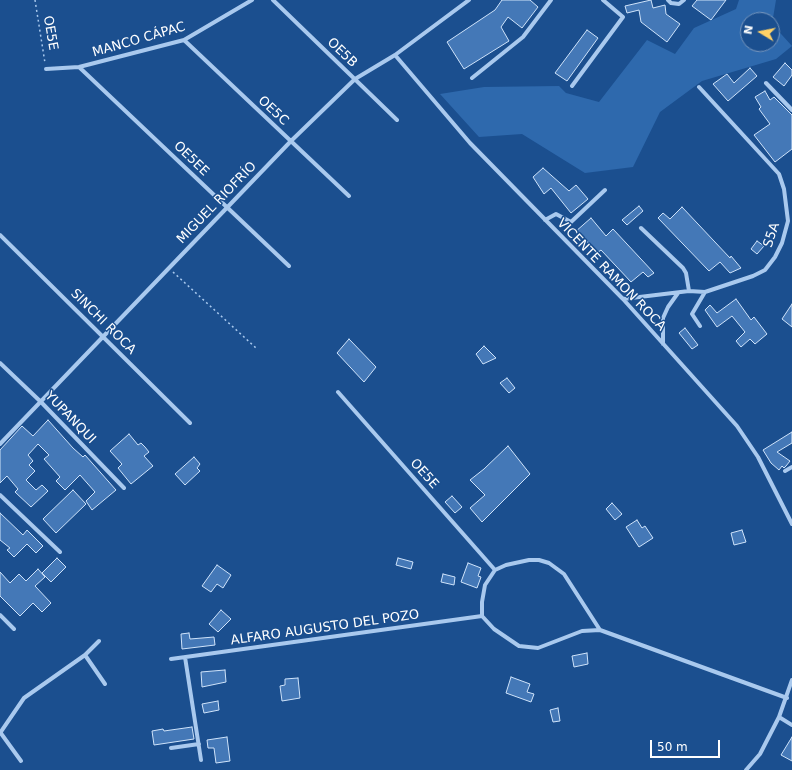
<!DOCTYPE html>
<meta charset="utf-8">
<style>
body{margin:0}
#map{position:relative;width:792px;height:770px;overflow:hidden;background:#1b4f8f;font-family:"DejaVu Sans",sans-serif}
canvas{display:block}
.north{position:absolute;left:740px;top:12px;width:40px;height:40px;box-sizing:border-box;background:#1b4f8f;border:1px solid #7695bc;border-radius:50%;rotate:280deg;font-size:11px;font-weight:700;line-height:16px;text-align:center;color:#fff}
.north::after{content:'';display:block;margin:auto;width:14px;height:18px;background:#ffd166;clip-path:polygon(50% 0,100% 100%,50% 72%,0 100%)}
.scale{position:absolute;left:650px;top:740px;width:70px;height:18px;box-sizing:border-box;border:2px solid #fff;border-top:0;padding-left:5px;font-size:12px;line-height:14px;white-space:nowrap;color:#fff;-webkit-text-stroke:3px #1b4f8f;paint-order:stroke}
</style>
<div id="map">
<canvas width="792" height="770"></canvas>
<div class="north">N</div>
<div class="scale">50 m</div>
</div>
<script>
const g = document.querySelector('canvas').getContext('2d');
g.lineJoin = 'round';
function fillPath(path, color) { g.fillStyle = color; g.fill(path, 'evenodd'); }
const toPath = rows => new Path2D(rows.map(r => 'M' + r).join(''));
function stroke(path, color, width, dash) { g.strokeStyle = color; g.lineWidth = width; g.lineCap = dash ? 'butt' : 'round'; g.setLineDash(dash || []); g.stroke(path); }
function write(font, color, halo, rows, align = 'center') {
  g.font = font + ' "DejaVu Sans",sans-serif'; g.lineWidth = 3; g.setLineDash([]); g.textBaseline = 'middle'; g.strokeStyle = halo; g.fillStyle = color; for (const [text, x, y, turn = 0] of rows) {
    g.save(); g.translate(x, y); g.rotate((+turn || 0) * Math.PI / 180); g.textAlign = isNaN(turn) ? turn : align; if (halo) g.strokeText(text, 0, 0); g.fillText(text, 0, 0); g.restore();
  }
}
fillPath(toPath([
 [739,0,776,0,772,24,792,46,776,59,702,81,660,112,633,167,585,173,522,134,479,137,440,94,484,87,559,86,566,93,599,102,647,40,675,54,694,28,736,9],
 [748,20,772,20,772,44,748,44]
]), '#2e69ad');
const building = toPath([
 [502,0,530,0,538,7,522,28,508,17,501,27,509,41,464,69,447,42,495,10,502,0],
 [651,0,653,8,665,5,666,14,680,24,667,42,641,22,639,10,627,13,625,6,651,0],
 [697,0,726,0,711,20,692,6,697,0],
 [587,30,598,38,567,81,555,73,587,30],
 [785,63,792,70,792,75,784,86,773,77,785,63],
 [750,68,757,76,728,101,713,84,727,74,734,83,750,68],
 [765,91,770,100,774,97,792,115,792,149,775,162,754,135,770,124,759,109,761,107,755,97,765,91],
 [543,168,569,191,576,185,588,199,571,213,551,188,544,194,533,177,543,168],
 [639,206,643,211,627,225,622,220,639,206],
 [682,207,730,258,731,256,741,268,730,273,720,262,709,271,658,218,663,213,670,219,682,207],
 [591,218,606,236,613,229,654,273,648,277,643,272,631,282,601,250,597,253,584,238,582,240,575,232,591,218],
 [757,241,764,246,757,254,751,249,757,241],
 [736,299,751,320,754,317,767,334,755,344,750,339,741,347,736,341,745,332,732,316,717,327,705,310,710,305,717,313,736,299],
 [792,304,792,327,782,319,792,304],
 [685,328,698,345,692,349,679,333,685,328],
 [349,339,376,367,364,382,337,353,349,339],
 [484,346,496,358,483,364,476,354,484,346],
 [507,378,515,388,509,393,500,383,507,378],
 [48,420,73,448,83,457,85,455,116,490,92,510,86,501,95,492,80,475,65,490,56,481,60,477,44,459,49,455,38,444,28,455,33,461,29,465,35,471,26,480,36,490,42,485,48,491,31,507,15,492,18,489,7,476,0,483,0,450,22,426,33,436,48,420],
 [792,432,792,443,777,452,790,461,786,466,784,468,782,466,779,470,771,463,763,450,792,432],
 [129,434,138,445,141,443,145,447,149,452,144,456,153,466,131,484,118,468,122,464,110,451,129,434],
 [508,446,530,474,482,522,470,508,485,495,470,480,484,469,508,446],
 [194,457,200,464,197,468,200,471,185,485,175,474,194,457],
 [73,490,86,504,56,533,43,519,73,490],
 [452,496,462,507,455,513,445,502,452,496],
 [612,503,622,514,615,520,606,509,612,503],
 [0,513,23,535,27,530,43,546,36,553,27,544,14,557,7,550,10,548,0,540,0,513],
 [637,520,642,528,645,526,653,538,639,547,626,527,637,520],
 [742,530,746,542,734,545,731,533,742,530],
 [57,558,66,567,51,582,42,573,57,558],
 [398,558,413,562,411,569,396,565,398,558],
 [468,563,481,568,478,576,481,577,477,588,461,582,468,563],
 [217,565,231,575,223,588,217,584,211,592,202,586,217,565],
 [38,569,45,577,35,586,51,603,42,612,33,603,20,616,0,596,0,572,10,583,19,574,26,581,38,569],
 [443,574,455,577,454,585,441,582,443,574],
 [221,610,231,619,218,632,209,624,221,610],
 [189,633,190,639,214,637,215,645,182,649,181,634,189,633],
 [587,653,588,664,574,667,572,656,587,653],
 [225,670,226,682,202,687,201,672,225,670],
 [511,677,530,684,527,692,534,694,531,702,506,693,511,677],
 [298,678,300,698,282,701,280,686,285,685,285,679,298,678],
 [218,701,219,710,204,713,202,704,218,701],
 [558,708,560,721,553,722,550,710,558,708],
 [192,727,194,739,154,745,152,731,163,729,164,731,192,727],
 [227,737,230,761,216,763,214,748,208,748,207,740,227,737],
 [792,737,792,761,781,755,792,737]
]);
fillPath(building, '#4478b7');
stroke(building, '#cfe3fa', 1);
stroke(toPath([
 [35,0,45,63],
 [173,272,256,348]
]), '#a9c9ee', 1.5, [2, 3]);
stroke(toPath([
 [273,0,397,120],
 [668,0,671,3,679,4,684,0],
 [184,40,349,196],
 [395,55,470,143,623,299,737,426,758,457,792,524],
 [79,67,289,266],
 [46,69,79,67,184,40,252,0],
 [472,78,523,37,551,0],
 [766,83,792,110],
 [572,86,623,17,603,0],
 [545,220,556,214,571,222,605,190],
 [641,228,683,268,686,273,689,291],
 [0,235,190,423],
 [623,299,689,291,705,292,753,276,765,270,775,257,782,243,788,221,784,189,779,174,699,87],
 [700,326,692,314,705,292],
 [663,344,663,318,668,307,678,293],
 [0,363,41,402,124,488],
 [338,392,495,570],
 [0,444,291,141,355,79,395,55,469,0],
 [785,471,792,467],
 [0,495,60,552],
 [0,615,14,629],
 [600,630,564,574,549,563,539,560,529,560,506,565,495,570,485,585,482,602,482,616,494,629,519,646,538,648,582,631,600,630,787,698],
 [85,655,105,684],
 [185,657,201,760],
 [171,659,482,616],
 [779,717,792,725],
 [0,732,21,761],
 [0,733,24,698,85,655,99,641],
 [171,748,199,744],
 [746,770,760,754,779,717,792,680]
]), '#a9c9ee', 4);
write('13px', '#fff', '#1b4f8f', [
 ["OE5E",50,33,80],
 ["MANCO CÁPAC",139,40,-16],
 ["OE5B",342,53,44],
 ["OE5C",273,111,43],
 ["OE5EE",191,159,44],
 ["MIGUEL RIOFRÍO",217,203,-46],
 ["S5A",772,235,-72],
 ["VICENTE RAMON ROCA",611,275,46],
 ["SINCHI ROCA",103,322,45],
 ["YUPANQUI",70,418,46],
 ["OE5E",424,474,48],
 ["ALFARO AUGUSTO DEL POZO",325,628,-8]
]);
</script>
